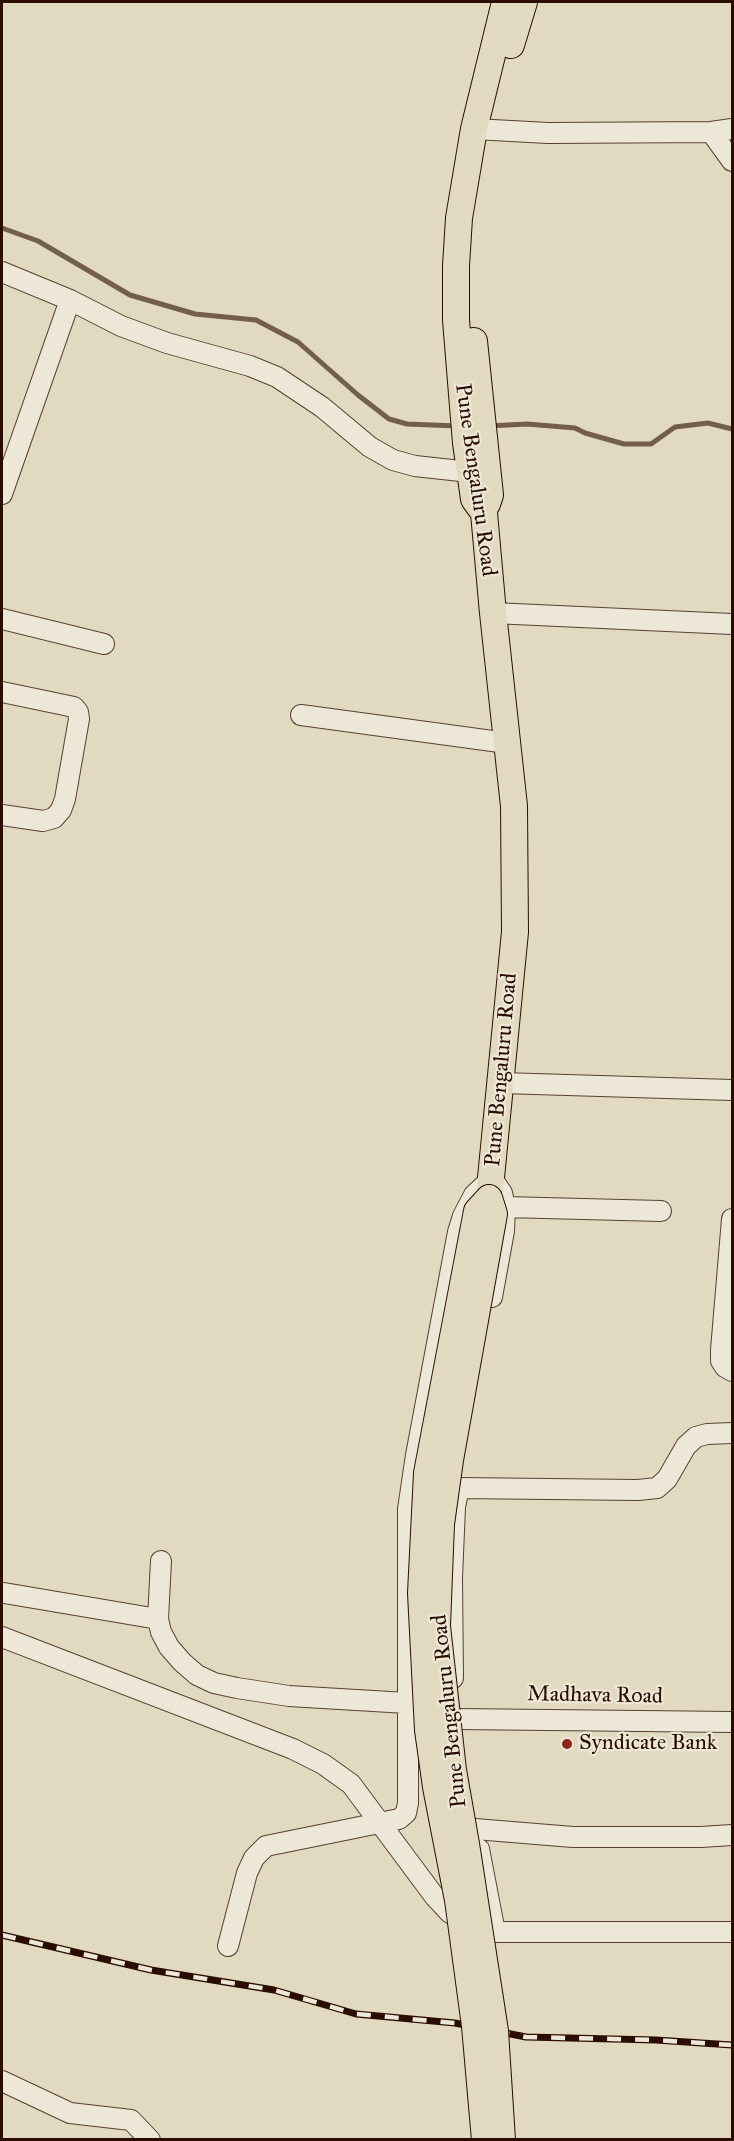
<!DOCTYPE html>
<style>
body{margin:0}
#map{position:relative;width:734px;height:2141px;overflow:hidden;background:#e1dac0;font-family:"IM FELL Great Primer",serif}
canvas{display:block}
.frame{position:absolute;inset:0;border:3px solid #2a0d00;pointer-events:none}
</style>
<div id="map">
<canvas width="734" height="2141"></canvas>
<div class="frame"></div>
</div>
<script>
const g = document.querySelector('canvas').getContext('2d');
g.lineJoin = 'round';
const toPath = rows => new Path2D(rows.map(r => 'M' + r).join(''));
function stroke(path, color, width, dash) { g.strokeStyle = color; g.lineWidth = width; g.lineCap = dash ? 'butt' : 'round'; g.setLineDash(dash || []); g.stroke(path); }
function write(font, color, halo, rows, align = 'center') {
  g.font = font + ' "IM FELL Great Primer",serif'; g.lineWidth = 4.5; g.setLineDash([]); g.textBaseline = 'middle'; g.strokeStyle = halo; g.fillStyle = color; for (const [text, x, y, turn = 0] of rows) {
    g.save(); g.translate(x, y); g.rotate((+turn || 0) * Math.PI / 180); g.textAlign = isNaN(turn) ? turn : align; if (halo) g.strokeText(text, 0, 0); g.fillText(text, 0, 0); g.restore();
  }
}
stroke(toPath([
 [2,228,38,241,130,295,195,314,256,320,298,342,358,395,389,419,407,424,458,426],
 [488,426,527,424,575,428,585,433,624,444,651,444,675,427,708,423,732,429]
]), '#735e4c', 5);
const minor = toPath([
 [474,129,548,133,711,132,732,129],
 [711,132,732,161],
 [2,272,70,300,121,326,167,343,250,366,277,377,322,407,370,447,393,460,415,466,470,472],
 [2,494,70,300],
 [493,613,732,624],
 [2,619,104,644],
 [2,692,74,707,78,712,79,719,65,799,61,810,54,818,43,821,2,815],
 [301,715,507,743],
 [501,1083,732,1090],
 [505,1207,661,1211],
 [732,1219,721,1350,721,1361,725,1367,732,1371],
 [459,1488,638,1490,657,1488,667,1479,686,1446,696,1437,707,1434,732,1433],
 [161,1561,158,1619,161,1632,169,1647,182,1662,197,1675,214,1683,237,1688,289,1696,407,1703],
 [4,1593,158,1619],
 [2,1637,293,1749,323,1764,351,1784,435,1897,449,1912,472,1928,495,1932,732,1932],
 [453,1678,452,1578,455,1507,458,1492],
 [457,1719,732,1722],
 [475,1829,573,1837,701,1837,732,1835],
 [479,1849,495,1932],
 [228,1946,247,1873,254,1858,266,1846,399,1819,406,1813,408,1803,408,1509,416,1455,458,1232,463,1216,474,1195,492,1178,502,1193,505,1207,504,1231,492,1297],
 [2,2081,70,2113,131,2120,150,2140]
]);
const major = toPath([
 [511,45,524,2],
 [474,341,490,495,487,504],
 [489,1198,515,932,514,806,493,613,484,513,474,499,466,443,456,320,456,266,459,218,474,129,505,2]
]);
stroke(minor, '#584030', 22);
stroke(major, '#2a0d00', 28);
stroke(minor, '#ece7d6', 20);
stroke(major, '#e1dac0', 26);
const rail = toPath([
 [2,1935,151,1970,274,1990,356,2014,455,2023,526,2037,656,2040,732,2045]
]);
stroke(rail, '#2a0d00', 7);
stroke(rail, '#ece7d6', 4.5, [14]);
const majorBridge = toPath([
 [485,2140,475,2026,458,1900,436,1787,428,1730,421,1593,427,1473,477,1211,489,1198,494,1214,450,1460,441,1524,437,1626,453,1770,466,1844,495,2031,502,2140]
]);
stroke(majorBridge, '#2a0d00', 28, []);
stroke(majorBridge, '#e1dac0', 26);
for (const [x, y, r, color] of [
 [567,1744,6,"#8f2418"]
]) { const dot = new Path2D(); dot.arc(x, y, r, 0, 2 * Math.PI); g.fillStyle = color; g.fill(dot); stroke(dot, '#ece7d6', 2); }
write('22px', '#2a0d00', '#ece7d6', [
 ["Pune Bengaluru Road",475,480,82],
 ["Pune Bengaluru Road",502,1070,-85],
 ["Madhava Road",595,1696,1],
 ["Pune Bengaluru Road",450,1711,-96]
]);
write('22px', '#2a0d00', '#ece7d6', [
 ["Syndicate Bank",579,1744]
], 'left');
</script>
